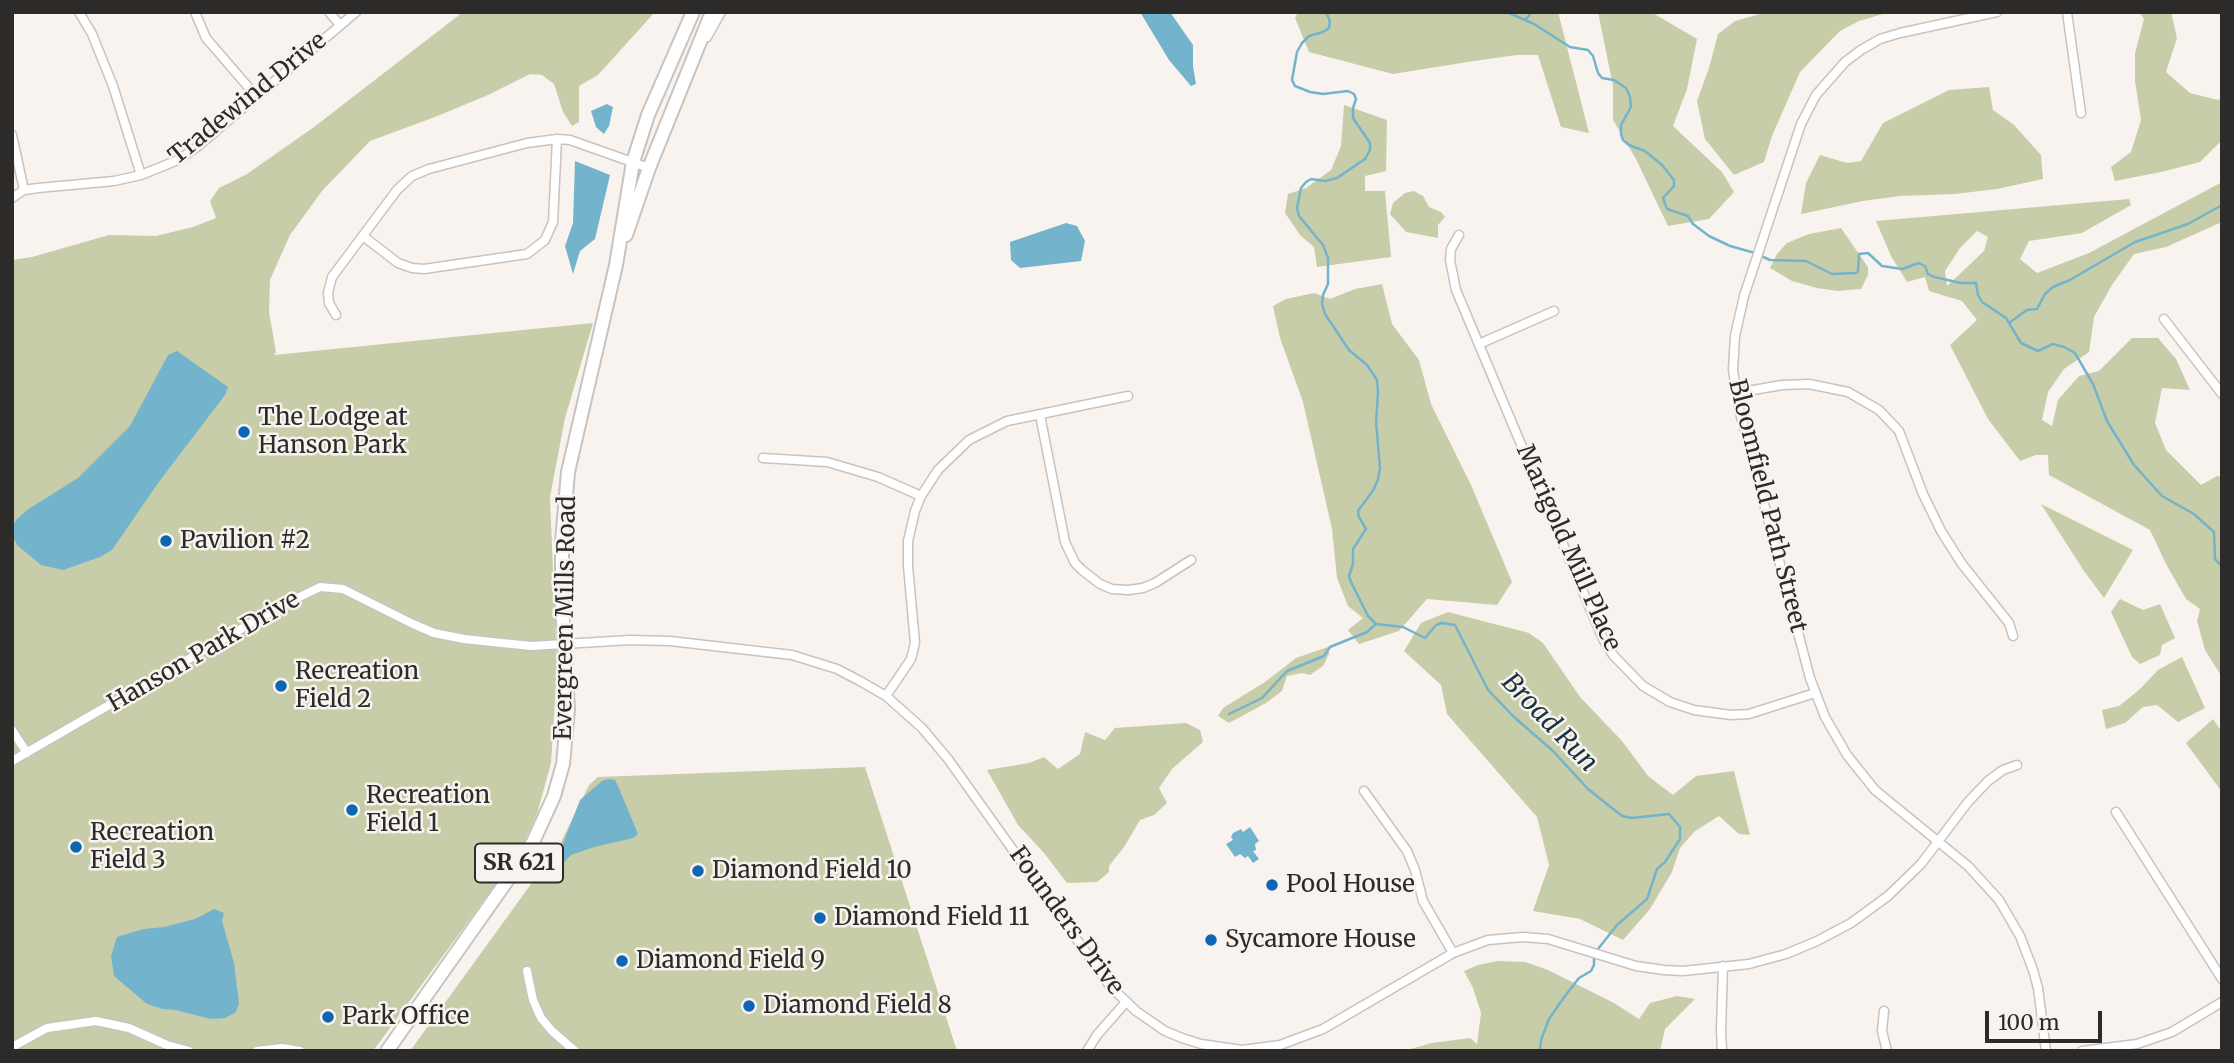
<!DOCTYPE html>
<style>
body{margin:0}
#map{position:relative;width:2234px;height:1063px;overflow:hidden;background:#f9f3ef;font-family:Merriweather,serif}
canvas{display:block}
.frame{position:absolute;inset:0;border:14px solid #2d2b29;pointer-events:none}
.scale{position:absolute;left:1985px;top:1011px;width:117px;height:32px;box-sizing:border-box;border:4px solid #2d2b29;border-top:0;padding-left:9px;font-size:21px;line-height:24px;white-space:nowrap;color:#2d2b29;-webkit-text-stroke:5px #f9f3ef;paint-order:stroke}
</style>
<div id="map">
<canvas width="2234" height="1063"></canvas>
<div class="frame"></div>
<div class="scale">100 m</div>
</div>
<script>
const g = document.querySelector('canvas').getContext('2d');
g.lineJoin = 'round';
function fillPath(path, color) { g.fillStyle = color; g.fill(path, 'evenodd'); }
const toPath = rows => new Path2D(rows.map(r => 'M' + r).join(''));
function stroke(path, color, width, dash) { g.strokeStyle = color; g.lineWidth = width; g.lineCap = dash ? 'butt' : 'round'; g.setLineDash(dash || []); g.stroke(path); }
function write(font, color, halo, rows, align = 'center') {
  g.font = font + ' Merriweather,serif'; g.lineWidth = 5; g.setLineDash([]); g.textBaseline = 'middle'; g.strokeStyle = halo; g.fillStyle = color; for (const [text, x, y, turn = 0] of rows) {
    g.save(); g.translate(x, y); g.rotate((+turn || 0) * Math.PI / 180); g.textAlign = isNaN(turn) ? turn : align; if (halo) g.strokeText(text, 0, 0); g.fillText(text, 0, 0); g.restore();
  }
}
fillPath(toPath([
 [463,12,655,12,598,75,579,86,579,122,572,126,563,112,554,84,542,75,530,74,488,95,435,117,370,141,322,191,290,235,270,280,269,312,276,352,274,355,593,323,565,418,550,497,557,669,551,763,537,814,520,851,373,1051,12,1051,12,260,32,257,109,235,156,236,193,227,216,218,210,201,219,188,247,174,314,127],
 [1298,12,1558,12,1589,133,1561,127,1538,55,1517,55,1474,61,1393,74,1309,52,1295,18],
 [1598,12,1651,12,1697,39,1687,89,1673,126,1722,172,1734,192,1709,219,1668,226,1636,159,1613,120,1613,86],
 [1767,12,1882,12,1883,14,1859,21,1840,31,1800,72,1772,136,1764,162,1734,175,1705,139,1697,101,1709,68,1718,34,1735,21],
 [2139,12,2171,12,2177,38,2166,72,2190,93,2218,100,2222,98,2222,140,2200,162,2161,172,2115,181,2111,167,2131,152,2141,120,2135,81,2135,53,2144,19],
 [1989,87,1993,110,2014,125,2041,155,2043,179,1997,189,1955,194,1900,196,1863,201,1801,214,1806,183,1820,155,1847,163,1861,161,1883,123,1949,90],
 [1344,105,1387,120,1386,171,1365,176,1365,191,1385,191,1391,257,1317,267,1314,247,1300,235,1285,213,1288,194,1306,188,1331,170,1341,146],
 [2222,182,2222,222,2166,247,2134,254,2112,285,2094,317,2089,352,2064,369,2048,392,2042,420,2052,426,2058,400,2079,376,2099,371,2132,338,2158,338,2176,359,2190,390,2162,388,2155,423,2166,450,2201,485,2217,476,2222,477,2222,677,2205,650,2197,621,2200,609,2186,599,2166,564,2150,530,2049,475,2048,455,2036,455,2020,461,1988,419,1950,345,1977,320,1962,301,1929,291,1925,277,1907,282,1891,256,1876,221,2129,199,2131,205,2082,233,2029,241,2020,259,2037,273,2089,253],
 [1977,231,1988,237,1984,251,1947,286,1945,271,1960,248],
 [1414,191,1423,196,1429,207,1441,212,1445,217,1438,225,1438,238,1406,232,1390,214,1393,203,1405,193],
 [1841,228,1868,267,1868,275,1861,289,1838,291,1817,288,1792,281,1770,268,1777,254,1787,243,1809,234],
 [1382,284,1392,324,1419,360,1431,404,1471,485,1512,582,1497,605,1427,599,1399,631,1359,644,1348,630,1363,618,1348,606,1337,578,1332,529,1303,402,1280,338,1273,306,1286,299,1314,293,1330,299,1355,289],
 [2041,504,2133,550,2104,598,2084,571],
 [2120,599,2143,610,2160,604,2175,638,2162,645,2160,655,2140,664,2132,657,2111,612],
 [1448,612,1529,633,1543,643,1580,697,1622,741,1648,776,1673,795,1696,776,1734,771,1750,835,1739,834,1719,816,1695,831,1680,848,1672,872,1650,909,1623,940,1580,919,1533,911,1549,865,1537,817,1447,714,1441,685,1404,651,1421,623],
 [1328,647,1329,654,1323,666,1310,675,1302,673,1287,676,1282,691,1266,703,1229,723,1218,716,1223,708,1265,682,1296,658],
 [2182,657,2205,708,2178,722,2157,705,2143,707,2125,723,2106,729,2102,710,2119,706,2140,689,2158,670],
 [2213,719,2222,732,2222,792,2186,743],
 [1186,723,1200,730,1203,742,1172,769,1159,788,1167,803,1154,815,1140,820,1124,847,1109,866,1109,872,1097,882,1067,883,1044,853,1018,825,987,770,1029,763,1044,757,1058,769,1080,754,1085,732,1105,740,1115,728],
 [865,767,957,1051,410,1051,560,844,589,785,598,777],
 [1498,961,1525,962,1548,970,1614,1003,1639,1019,1650,1003,1677,996,1695,999,1665,1029,1660,1051,1403,1051,1432,1043,1470,1038,1477,1044,1481,1013,1473,988,1464,971,1478,965]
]), '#c7cda8');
fillPath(toPath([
 [1140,12,1170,12,1193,45,1193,66,1196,84,1191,86,1169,60],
 [607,104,613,107,609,126,604,134,596,127,591,111],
 [575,161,610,175,595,239,580,251,573,274,565,246,573,223],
 [1066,223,1077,226,1085,241,1081,261,1020,268,1011,260,1010,242],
 [177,351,228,387,225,395,158,483,112,550,100,557,63,570,41,565,17,545,13,537,12,529,16,520,27,510,78,478,130,426,168,355],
 [609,779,615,780,618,786,638,834,633,838,594,847,571,855,559,868,560,851,580,800,602,781],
 [1250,827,1259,841,1255,844,1256,850,1253,851,1259,859,1253,863,1248,856,1245,858,1240,854,1235,857,1226,844,1233,840,1231,837,1233,833,1241,829,1243,832],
 [214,909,224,913,222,921,234,963,239,1003,236,1012,225,1018,211,1019,175,1010,163,1009,147,1004,114,976,111,956,117,937,143,929,164,927,195,919]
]), '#74b3cc');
stroke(toPath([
 [1326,12,1330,21,1329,28,1323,32,1309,36,1302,43,1297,52,1292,80,1295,86,1310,92,1323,94,1348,91,1354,94,1356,99,1353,108,1353,118,1370,143,1370,150,1365,159,1337,178,1325,181,1311,179,1306,182,1301,188,1297,208,1299,216,1323,245,1328,258,1328,284,1323,295,1322,304,1325,314,1349,350,1367,365,1377,380,1378,393,1376,422,1380,468,1378,479,1374,489,1358,511,1359,517,1366,529,1353,549,1353,564,1349,576,1351,582,1368,616,1376,624,1403,627,1425,638,1436,625,1442,623,1455,625,1488,690,1514,717,1553,751,1588,789,1622,816,1632,818,1669,814,1680,827,1680,839,1665,862,1657,869,1647,899,1617,925,1594,954,1594,965,1591,971,1579,978,1565,996,1549,1019,1541,1040,1540,1051],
 [1507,12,1534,24,1570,47,1588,50,1593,56,1598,73,1602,78,1614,80,1626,88,1630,97,1631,107,1621,125,1621,134,1623,140,1629,145,1645,151,1662,165,1674,180,1674,186,1663,198,1667,209,1688,216,1693,224,1709,236,1730,246,1755,253],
 [1525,20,1532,12],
 [1761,256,1770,260,1806,261,1832,274,1856,273,1858,271,1859,254,1868,253,1882,266,1902,269,1919,263,1925,266,1928,274,1934,277,1961,283,1976,283,1978,295,1982,302,2006,318,2021,343,2038,351,2053,344,2064,347,2075,353,2093,384,2107,421,2134,465,2162,496,2194,514,2214,532,2215,559,2222,566],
 [2009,323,2027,310,2037,309,2045,294,2053,287,2070,280,2135,242,2188,224,2222,205],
 [1229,714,1262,698,1287,671,1324,656,1330,647,1367,632,1376,624]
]), '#74b3cc', 2.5);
const minor = toPath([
 [79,12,92,34,113,86,141,175],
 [195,12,206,38,256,96],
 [329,12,340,25],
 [1997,12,1900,33,1880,39,1861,50,1845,62,1816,95,1801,124,1744,296,1735,336,1733,370,1739,409,1810,678,1825,717,1847,755,1875,790,1968,866,1999,900,2020,936,2033,970,2038,988,2046,1051],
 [2067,12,2081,113],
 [707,37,721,12],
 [12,135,24,190],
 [12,198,24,190,38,188,114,181,141,175,178,160,197,147,356,12],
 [1459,235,1451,249,1450,260,1456,290,1603,639,1613,655,1643,686,1670,702,1694,710,1731,715,1749,714,1815,693],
 [363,236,398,263,412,268,424,269,527,254,545,240,553,222,557,139],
 [336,315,329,303,328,293,332,277,397,190,412,176,429,169,527,143,557,139,570,140,649,168],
 [2164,319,2222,394],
 [1479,344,1554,311],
 [1736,393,1782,385,1809,384,1848,392,1879,410,1899,431,1923,494,1941,531,1962,564,2009,623,2013,636],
 [1040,415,1065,542,1075,563,1082,570,1100,584,1112,589,1128,590,1143,588,1155,583,1191,560],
 [763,458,827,462,878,477,921,496],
 [886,696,911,659,915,643,908,566,908,541,915,511,921,496,938,470,969,440,1007,421,1128,396],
 [12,730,27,753],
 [12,761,279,607,320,587,343,589,413,624,434,633,464,639,531,646,630,640,670,641,792,655,837,669,860,681,886,696,922,728,948,759,1110,986,1136,1011,1165,1031,1182,1038,1201,1044,1242,1050,1280,1045,1323,1029,1453,953,1488,940,1523,937,1548,939,1636,966,1664,970,1683,971,1749,964,1786,954,1817,941,1851,923,1888,896,1921,864,1968,802,1988,781,2003,770,2017,765],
 [1364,791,1407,851,1415,870,1423,901,1453,953],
 [2116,812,2222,979],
 [527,971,533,1000,541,1018,552,1031,575,1051],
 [1884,1011,1882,1031,1887,1051],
 [12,1047,47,1028,96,1021,129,1028,167,1045,189,1051],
 [257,1051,282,1048,300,1051],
 [1087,1051,1097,1035,1126,1002],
 [1722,1051,1721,1031,1723,966],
 [2082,1051,2137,1044,2172,1032,2222,1002]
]);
const primary = toPath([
 [626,235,649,168,712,12],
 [387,1051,523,858,533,842,554,796,563,764,568,709,562,604,562,542,568,472,616,265,633,162,648,115,693,12]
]);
stroke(minor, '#c9c3bf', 11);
stroke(primary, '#c9c3bf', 16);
stroke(minor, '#fff', 8);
stroke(primary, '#fff', 12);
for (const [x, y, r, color] of [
 [244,432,7,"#0c66b3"],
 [166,541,7,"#0c66b3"],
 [281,686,7,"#0c66b3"],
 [352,810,7,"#0c66b3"],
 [76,847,7,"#0c66b3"],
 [698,871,7,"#0c66b3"],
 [1272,885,7,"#0c66b3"],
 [820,918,7,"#0c66b3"],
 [1211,940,7,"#0c66b3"],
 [622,961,7,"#0c66b3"],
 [749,1006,7,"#0c66b3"],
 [328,1017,7,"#0c66b3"]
]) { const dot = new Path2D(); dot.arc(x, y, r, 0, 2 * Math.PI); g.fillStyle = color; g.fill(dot); stroke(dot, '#f9f3ef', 2.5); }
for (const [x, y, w] of [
 [519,863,88]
]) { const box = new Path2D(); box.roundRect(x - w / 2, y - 19.5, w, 39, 5); g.fillStyle = '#f9f3ef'; g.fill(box); stroke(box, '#2d2b29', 2); }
write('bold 23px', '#2d2b29', null, [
 ["SR 621",519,863]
]);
write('24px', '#2d2b29', '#f9f3ef', [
 ["Tradewind Drive",248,99,-39],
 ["Bloomfield Path Street",1767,506,76],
 ["Marigold Mill Place",1568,548,66],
 ["Evergreen Mills Road",566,618,-89],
 ["Hanson Park Drive",204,652,-30],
 ["Founders Drive",1066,921,54]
]);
write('24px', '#2d2b29', '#f9f3ef', [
 ["The Lodge at",258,418],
 ["Hanson Park",258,446],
 ["Pavilion #2",180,541],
 ["Recreation",295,672],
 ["Field 2",295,700],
 ["Recreation",366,796],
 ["Field 1",366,824],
 ["Recreation",90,833],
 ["Field 3",90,861],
 ["Diamond Field 10",712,871],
 ["Pool House",1286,885],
 ["Diamond Field 11",834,918],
 ["Sycamore House",1225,940],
 ["Diamond Field 9",636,961],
 ["Diamond Field 8",763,1006],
 ["Park Office",342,1017]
], 'left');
write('italic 26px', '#183642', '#f9f3ef', [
 ["Broad Run",1549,723,46]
]);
</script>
